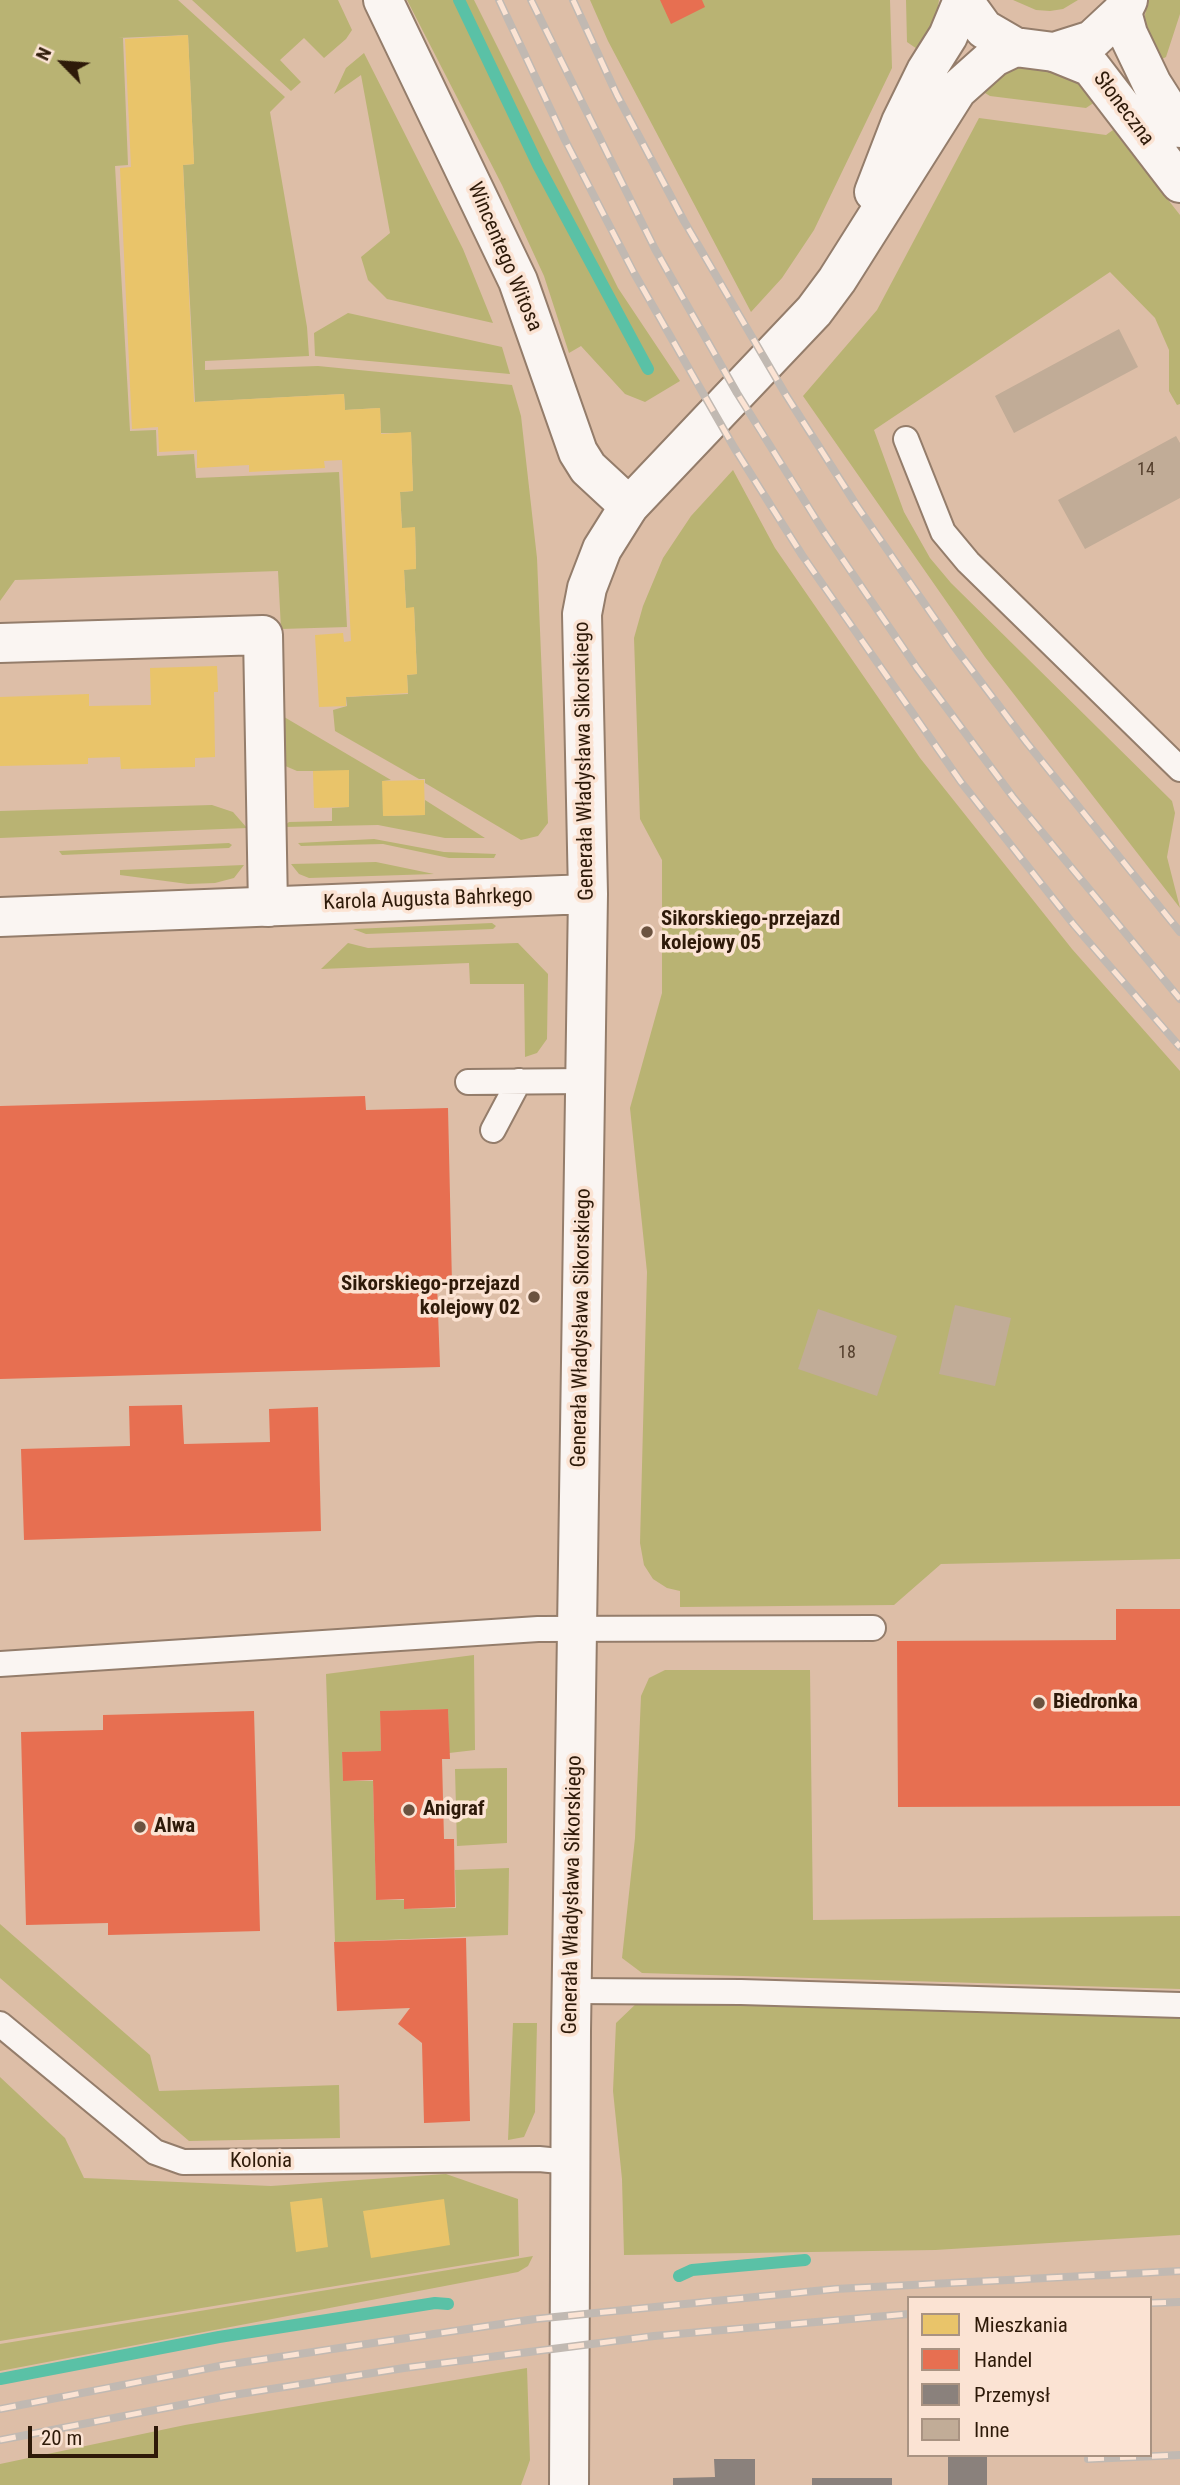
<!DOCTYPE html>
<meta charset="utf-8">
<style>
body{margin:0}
#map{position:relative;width:1180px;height:2485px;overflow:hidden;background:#ddbea7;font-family:"Roboto Condensed",sans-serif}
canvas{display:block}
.legend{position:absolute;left:907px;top:2296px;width:245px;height:161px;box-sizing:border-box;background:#fbe3d3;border:2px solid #a99382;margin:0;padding:9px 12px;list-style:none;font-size:21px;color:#2e1a09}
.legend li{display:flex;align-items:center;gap:14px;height:35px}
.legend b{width:35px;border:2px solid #a99382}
.north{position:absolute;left:28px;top:28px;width:70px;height:70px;-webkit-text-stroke:5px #fbe3d3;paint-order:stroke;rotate:295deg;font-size:19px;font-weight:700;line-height:28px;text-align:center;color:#2e1a09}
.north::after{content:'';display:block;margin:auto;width:24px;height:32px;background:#2e1a09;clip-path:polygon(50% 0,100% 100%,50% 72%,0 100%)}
.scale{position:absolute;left:28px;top:2426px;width:130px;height:32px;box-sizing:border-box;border:4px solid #2e1a09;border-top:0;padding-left:9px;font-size:21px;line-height:24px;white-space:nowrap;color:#2e1a09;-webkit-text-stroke:5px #fbe3d3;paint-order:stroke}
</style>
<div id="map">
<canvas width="1180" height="2485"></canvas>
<ul class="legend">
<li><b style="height:19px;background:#e9c46a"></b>Mieszkania</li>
<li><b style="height:19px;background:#e76f51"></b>Handel</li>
<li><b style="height:19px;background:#8a817c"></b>Przemysł</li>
<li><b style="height:19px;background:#c1ac97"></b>Inne</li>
</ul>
<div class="north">N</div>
<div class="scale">20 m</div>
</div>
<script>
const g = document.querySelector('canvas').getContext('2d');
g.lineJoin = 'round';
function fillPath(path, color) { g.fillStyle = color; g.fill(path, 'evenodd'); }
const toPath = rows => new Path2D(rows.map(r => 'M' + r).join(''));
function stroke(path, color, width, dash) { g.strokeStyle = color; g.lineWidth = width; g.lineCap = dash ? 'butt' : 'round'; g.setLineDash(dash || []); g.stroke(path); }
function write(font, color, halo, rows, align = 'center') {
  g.font = font + ' "Roboto Condensed",sans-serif'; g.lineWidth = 7; g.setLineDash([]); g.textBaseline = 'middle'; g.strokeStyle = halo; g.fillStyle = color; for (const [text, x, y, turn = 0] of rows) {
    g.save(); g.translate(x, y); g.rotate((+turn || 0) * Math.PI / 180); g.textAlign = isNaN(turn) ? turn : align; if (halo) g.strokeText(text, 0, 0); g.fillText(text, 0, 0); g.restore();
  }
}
fillPath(toPath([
 [0,0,178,0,285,97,270,112,307,327,309,356,205,361,205,370,318,366,512,385,521,416,537,558,548,823,538,836,521,840,425,783,425,779,419,779,335,731,333,710,347,706,346,697,408,694,407,675,417,674,414,608,406,608,404,570,416,568,415,528,402,528,400,492,413,491,411,433,381,433,380,408,345,410,344,394,195,402,183,165,194,164,188,35,118,38,123,38,128,165,115,166,130,431,156,430,157,456,194,454,196,478,339,472,347,627,281,629,278,571,15,580,0,601],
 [192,0,338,0,352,30,346,39,324,58,304,38,280,60,301,82,291,91],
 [407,0,474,0,618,288,680,381,645,402,625,394,581,346,569,353,544,276,502,185],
 [590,0,890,0,892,68,814,230,782,278,751,312,608,41],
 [906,0,939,0,936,19,920,51,907,42],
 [1013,0,1078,0,1063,9,1050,11,1036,10],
 [1148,0,1180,0,1180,14,1166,57,1154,63,1144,20],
 [364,53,463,249,493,323,387,299,368,280,361,257,390,233,361,75,334,94,346,68],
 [1016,66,1039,66,1082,83,1098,100,1086,108,990,96,975,87],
 [979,118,1106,135,1113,130,1180,215,1180,404,1177,405,1169,391,1169,350,1155,318,1110,272,874,430,904,512,930,558,951,583,1172,801,1175,813,1167,857,1180,908,985,657,803,396,877,310],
 [348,313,502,347,510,374,315,356,314,333],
 [733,470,775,548,920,758,1072,949,1180,1071,1180,1559,941,1564,894,1605,680,1607,680,1591,667,1588,653,1579,644,1565,640,1543,647,1272,630,1108,662,993,662,860,640,819,634,638,643,606,663,558,691,516],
 [274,711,391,780,383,781,384,816,425,815,425,800,485,838,445,838,378,825,283,827,289,822,332,821,332,808,349,807,349,771,297,771,283,765],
 [212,805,233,812,247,828,0,838,0,811],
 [374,839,444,852,496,854,494,858,449,858,383,844,301,846,298,843],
 [229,843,232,845,229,848,62,855,59,851],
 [376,862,434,874,309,878,299,874,291,864],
 [244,865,234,878,215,883,188,884,120,875,120,870],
 [492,923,496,926,493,929,366,934,353,929],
 [348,943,368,948,518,943,548,974,547,1039,537,1053,525,1057,524,984,470,984,469,963,321,969],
 [474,1655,475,1750,449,1753,448,1709,380,1711,381,1751,342,1752,343,1781,373,1781,376,1900,404,1900,404,1909,456,1908,455,1870,509,1868,508,1935,335,1942,326,1674],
 [665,1670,810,1670,813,1920,1180,1916,1180,1989,642,1973,622,1958,635,1838,641,1696,649,1678],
 [507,1768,507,1843,457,1846,455,1769],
 [0,1924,150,2055,159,2091,339,2085,340,2138,189,2141,0,1978],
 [639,2001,1180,2017,1180,2235,935,2250,624,2255,622,2179,613,2091,616,2023],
 [513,2023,537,2023,535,2112,524,2137,508,2140],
 [0,2077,65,2138,84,2178,271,2186,446,2174,518,2199,519,2256,0,2341],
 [533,2256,528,2266,518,2272,0,2371,0,2344],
 [527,2368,530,2460,521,2485,0,2485,0,2464,185,2425]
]), '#b9b373');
fillPath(toPath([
 [188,35,194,164,183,165,194,402,344,394,345,410,380,408,381,434,411,432,413,491,400,492,402,528,415,527,416,569,404,570,406,608,414,607,417,674,407,675,408,693,346,697,346,706,319,707,315,635,343,633,344,642,351,641,342,460,324,461,325,468,249,472,249,465,197,468,197,450,159,452,158,427,132,429,120,168,131,167,125,39],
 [217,666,218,692,214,692,215,757,195,758,195,767,121,769,120,757,88,758,88,764,0,766,0,697,89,694,89,706,151,705,150,668],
 [349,770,349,807,314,808,313,771],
 [424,780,425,815,383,816,382,781],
 [322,2198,328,2247,296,2252,290,2202],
 [444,2199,450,2245,371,2258,363,2211]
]), '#e9c46a');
fillPath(toPath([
 [660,0,702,0,705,7,671,24],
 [365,1096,366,1110,448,1108,452,1284,437,1284,440,1367,0,1379,0,1106],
 [182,1405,184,1444,270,1442,269,1409,318,1407,321,1531,24,1540,21,1449,130,1446,129,1406],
 [1116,1609,1180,1609,1180,1806,898,1807,897,1641,1116,1640],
 [448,1709,450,1759,442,1759,444,1839,454,1839,455,1907,404,1909,404,1899,376,1900,373,1780,343,1781,342,1752,381,1751,380,1711],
 [254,1711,260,1931,108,1935,108,1923,26,1925,21,1732,103,1730,103,1715],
 [466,1938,470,2121,424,2123,422,2043,398,2024,410,2008,337,2011,334,1942]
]), '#e76f51');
fillPath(toPath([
 [948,2455,987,2455,987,2485,948,2485],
 [714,2459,755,2459,755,2485,673,2485,673,2478,715,2477],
 [812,2478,892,2478,892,2485,812,2485]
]), '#8a817c');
stroke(toPath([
 [459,0,538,165,648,369],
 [679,2276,692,2270,805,2260],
 [0,2379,219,2337,435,2303,448,2304]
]), '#5ac1a6', 12);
fillPath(toPath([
 [1119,329,1138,367,1014,433,995,396],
 [1176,436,1180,443,1180,498,1085,549,1058,500],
 [955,1305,1011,1318,995,1386,939,1374],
 [818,1309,897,1336,877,1396,798,1369]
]), '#c1ac97');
const service = toPath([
 [906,439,943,532,968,562,1180,769],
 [468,1082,586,1081],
 [493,1130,519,1081],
 [0,1664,538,1629,873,1628],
 [573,1991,741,1992,1180,2005],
 [0,2024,155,2152,183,2162,539,2159,570,2162]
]);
const minor = toPath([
 [383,0,518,281,578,452,588,468,629,506],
 [1122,12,1128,34,1152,84,1180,128],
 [1054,52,1091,67,1180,183],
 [0,643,263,635,268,907]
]);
const tertiary = toPath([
 [963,0,984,29,1015,47,1054,52,1092,40,1122,12,1128,0],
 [874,192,901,122,926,71,948,36,963,0],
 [0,917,588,894],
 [569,2485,571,2031,588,894,582,614,587,588,602,549,629,506,814,311,837,280,957,90,994,57,1015,47]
]);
stroke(service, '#947d6b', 28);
stroke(minor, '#947d6b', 42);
stroke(tertiary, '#947d6b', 42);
stroke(service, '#faf5f2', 24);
stroke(minor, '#faf5f2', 38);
stroke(tertiary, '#faf5f2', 38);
const rail = toPath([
 [499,0,565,140,634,273,735,449,802,555,961,782,1074,925,1180,1047],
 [531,0,655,249,737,393,824,532,917,668,1013,797,1180,999],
 [573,0,617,95,684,221,786,395,855,503,953,645,1027,743,1180,932],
 [1150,2303,1180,2302],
 [0,2409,225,2365,535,2319,835,2289,1180,2271],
 [0,2440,227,2396,404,2368,654,2336,909,2314],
 [1088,2459,1180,2455]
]);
stroke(rail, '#c1b9b2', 8);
stroke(rail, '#fbe3d3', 5, [16]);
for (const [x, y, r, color] of [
 [647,932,7,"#6b5340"],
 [534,1297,7,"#6b5340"],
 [1039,1703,7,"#6b5340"],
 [409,1810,7,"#6b5340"],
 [140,1827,7,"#6b5340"]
]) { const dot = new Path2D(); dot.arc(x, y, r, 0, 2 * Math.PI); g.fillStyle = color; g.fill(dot); stroke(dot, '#fbe3d3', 2.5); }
write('18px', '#543f2d', null, [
 ["14",1146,470],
 ["18",847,1353]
]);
write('21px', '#2e1a09', '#fbe3d3', [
 ["Słoneczna",1123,109,53],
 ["Wincentego Witosa",504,257,67],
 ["Generała Władysława Sikorskiego",585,761,-91],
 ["Karola Augusta Bahrkego",428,900,-2],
 ["Generała Władysława Sikorskiego",582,1328,-89],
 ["Generała Władysława Sikorskiego",573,1895,-89],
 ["Kolonia",261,2162]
]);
write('bold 21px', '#2e1a09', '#fbe3d3', [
 ["Sikorskiego-przejazd",661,920],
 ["kolejowy 05",661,944],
 ["Sikorskiego-przejazd",520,1285,"right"],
 ["kolejowy 02",520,1309,"right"],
 ["Biedronka",1053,1703],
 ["Anigraf",423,1810],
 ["Alwa",154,1827]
], 'left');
</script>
